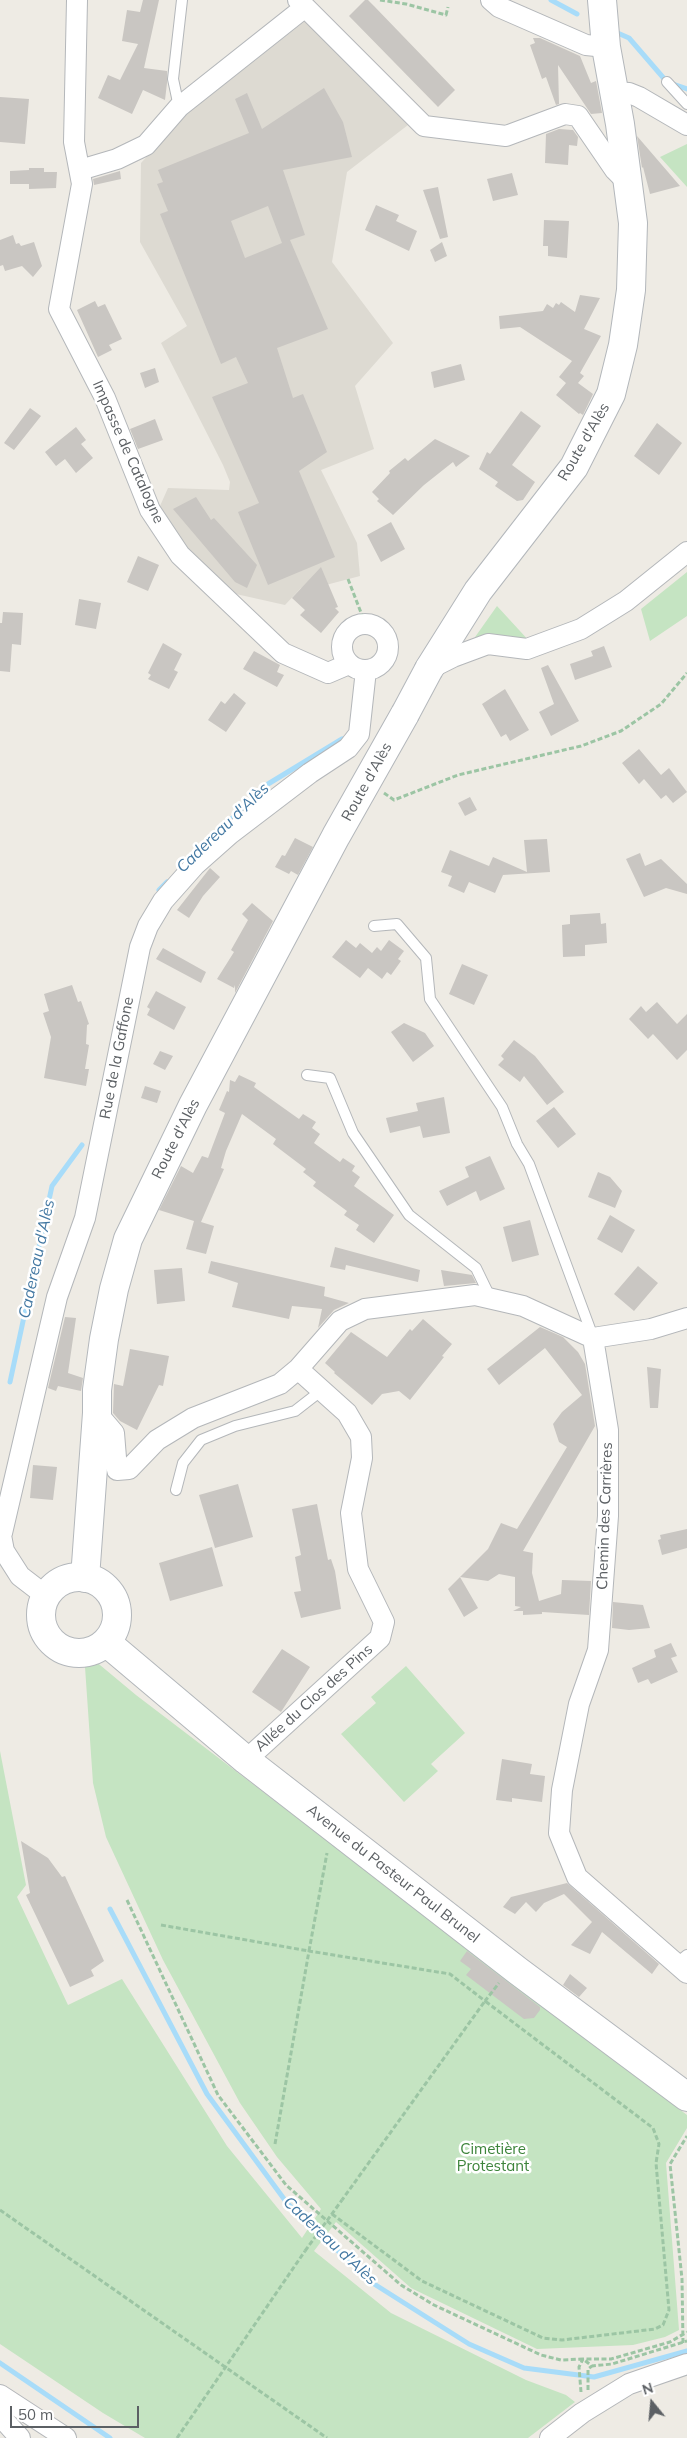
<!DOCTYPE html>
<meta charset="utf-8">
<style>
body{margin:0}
#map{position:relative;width:687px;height:2438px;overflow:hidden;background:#eeebe4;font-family:Mulish,sans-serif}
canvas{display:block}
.north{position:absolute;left:627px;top:2378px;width:50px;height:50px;-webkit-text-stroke:4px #fff;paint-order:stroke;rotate:343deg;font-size:14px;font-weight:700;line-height:20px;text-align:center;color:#5c6064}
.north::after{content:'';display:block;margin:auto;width:18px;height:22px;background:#5c6064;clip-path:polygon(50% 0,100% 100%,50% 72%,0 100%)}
.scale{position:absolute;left:10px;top:2406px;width:129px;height:22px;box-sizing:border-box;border:2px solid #5c6064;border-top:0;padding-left:6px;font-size:15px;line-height:18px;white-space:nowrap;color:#5c6064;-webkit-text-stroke:4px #fff;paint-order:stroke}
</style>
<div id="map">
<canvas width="687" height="2438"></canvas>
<div class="north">N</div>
<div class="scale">50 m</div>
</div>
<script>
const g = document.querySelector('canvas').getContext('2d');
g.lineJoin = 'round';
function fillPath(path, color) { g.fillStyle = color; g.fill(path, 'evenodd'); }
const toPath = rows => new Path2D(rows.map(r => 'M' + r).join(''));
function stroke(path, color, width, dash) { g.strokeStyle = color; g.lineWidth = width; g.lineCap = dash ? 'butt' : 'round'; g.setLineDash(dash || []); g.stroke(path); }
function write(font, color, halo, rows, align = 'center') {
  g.font = font + ' Mulish,sans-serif'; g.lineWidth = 5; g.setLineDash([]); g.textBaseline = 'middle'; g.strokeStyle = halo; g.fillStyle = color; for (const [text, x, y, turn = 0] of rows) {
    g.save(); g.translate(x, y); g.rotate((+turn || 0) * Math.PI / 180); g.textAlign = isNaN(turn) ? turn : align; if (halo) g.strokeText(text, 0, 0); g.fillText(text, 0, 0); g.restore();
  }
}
fillPath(toPath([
 [305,21,408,125,347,172,332,262,393,343,355,386,374,449,321,470,357,543,360,576,322,586,301,588,285,605,236,594,190,552,160,506,168,488,229,490,230,482,223,465,161,343,187,326,140,242,141,163,184,116]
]), '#dddad2');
fillPath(toPath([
 [687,144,687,187,660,157],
 [687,572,687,616,650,641,641,609],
 [497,606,531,643,468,647],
 [94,1660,136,1695,687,2115,687,2128,666,2163,679,2330,665,2337,633,2345,537,2349,411,2288,336,2222,314,2251,391,2313,526,2380,566,2395,575,2402,528,2438,145,2438,103,2413,0,2344,0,1751,26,1885,17,1897,68,2005,122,1979,227,2146,302,2238,321,2209,277,2157,240,2103,163,1960,106,1837,93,1783,85,1667],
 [406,1666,465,1733,431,1764,438,1771,404,1802,341,1734,376,1703,371,1697]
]), '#c5e4c2');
stroke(toPath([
 [551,0,577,14],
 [613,31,629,38,667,82,687,89],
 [223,827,268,784,342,739],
 [159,890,167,882],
 [10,1382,52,1186,82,1145],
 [110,1909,207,2094,287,2203,371,2282,469,2344,524,2368,594,2377,687,2351],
 [0,2363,110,2438]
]), '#a8dcf9', 5);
fillPath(toPath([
 [143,0,159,0,144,68,167,71,167,83,165,100,143,90,132,114,98,98,108,75,120,80,138,44,122,41,127,10,140,12],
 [365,0,368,0,374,6,455,90,438,107,349,16],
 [533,38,540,38,580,56,591,83,596,81,602,113,591,114,558,65,559,104,556,105,546,77,542,79,530,45,535,43],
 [324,88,343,122,352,157,283,170,305,235,290,240,328,329,277,348,293,398,303,394,327,452,299,471,335,557,268,585,238,512,259,503,212,397,248,383,236,357,221,364,160,214,168,211,157,184,163,182,158,170,249,133,235,99,247,93,262,129],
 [268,206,282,243,245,258,231,221],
 [0,97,29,99,25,144,0,142],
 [559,129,573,130,578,137,577,146,569,145,568,165,545,163,546,134],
 [637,136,668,172,680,186,650,194,643,167,642,168],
 [29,168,44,168,44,172,57,172,56,188,29,189,29,184,10,184,10,171,29,170],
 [120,171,121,179,94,185,93,179],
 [512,173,518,195,493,201,487,179],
 [438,187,448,237,440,239,423,190],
 [376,205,399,215,396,221,417,231,409,251,365,230],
 [544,220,569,221,567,258,548,256,548,246,543,246],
 [13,235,16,244,19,243,21,246,34,242,42,266,33,277,22,266,5,271,3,265,0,266,0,240],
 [442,242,447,256,435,262,430,250],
 [580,295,600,298,584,329,601,336,580,373,584,376,578,383,593,394,583,415,580,413,579,414,556,395,566,383,559,377,572,361,520,327,500,329,499,316,543,311,547,304,553,308,556,303,559,305,561,302,575,312],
 [95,301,98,307,105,304,122,339,109,345,112,350,98,357,77,310],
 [461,364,465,380,434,388,431,372],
 [155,368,159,382,145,388,140,373],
 [30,408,41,416,14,450,4,443],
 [521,411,541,426,512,465,535,482,523,500,517,501,495,486,498,482,479,469,487,452,490,454],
 [155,419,163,440,138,449,130,429],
 [657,423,682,443,659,475,634,456],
 [76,427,86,440,81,444,93,458,76,473,65,459,56,466,45,452],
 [435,439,470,456,456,467,453,462,424,485,393,515,377,501,379,499,372,492,390,473,389,471,405,458,408,461],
 [196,497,211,520,214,518,257,565,247,588,235,582,173,509],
 [391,522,405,549,381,562,367,535],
 [138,556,159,565,148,591,127,582],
 [321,567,338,607,335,608,339,612,321,633,300,615,305,610,292,598],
 [79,599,101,603,96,629,75,625],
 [3,612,23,613,21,645,12,644,10,672,0,671,0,623,2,623],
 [163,643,182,654,174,670,178,672,169,689,148,679,151,675,148,673],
 [604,646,612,667,575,680,570,664,593,656,591,651],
 [254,651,280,665,277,672,284,675,277,687,243,669],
 [548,665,579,721,551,736,539,712,554,704,541,668],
 [505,689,529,730,510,741,506,734,501,737,482,704],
 [234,693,246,703,226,732,208,720,221,701,225,704],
 [639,749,661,775,669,768,687,792,673,803,666,795,661,799,644,779,639,784,622,763],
 [470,797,477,810,465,816,458,803],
 [295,838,313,847,298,875,291,871,289,874,275,867,282,855,285,856],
 [547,839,550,872,503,875,495,893,469,882,464,893,448,886,452,876,441,872,450,850,489,866,493,857,527,872,524,840],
 [640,853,645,866,661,859,687,884,687,894,666,888,644,897,626,859],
 [210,868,220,877,203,896,189,918,177,910],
 [252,903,273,921,235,993,235,985,234,988,217,979,234,952,231,950,248,920,242,914],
 [600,913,601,924,606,923,607,943,585,945,585,956,563,957,562,925,570,924,570,915],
 [346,940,356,948,360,943,372,953,377,947,381,951,389,940,404,951,398,959,401,961,391,975,387,972,382,979,368,968,360,978,332,957],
 [163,948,206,972,201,983,156,959],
 [462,964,488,975,474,1005,449,994],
 [72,985,78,1002,81,1001,89,1024,87,1025,86,1044,89,1045,85,1069,89,1069,86,1086,44,1078,51,1037,43,1013,49,1011,44,994],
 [156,991,186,1007,174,1030,147,1015,150,1009,147,1007],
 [657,1002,677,1024,687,1014,687,1050,677,1060,653,1034,648,1039,629,1019,641,1006,646,1012],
 [404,1023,425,1033,434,1046,413,1062,391,1032],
 [514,1040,535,1056,564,1092,547,1105,524,1076,520,1082,498,1065,504,1059,501,1056],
 [160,1051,173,1056,165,1070,153,1064],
 [239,1075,256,1083,254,1087,299,1119,303,1114,316,1122,312,1128,320,1134,314,1143,340,1162,343,1158,355,1166,352,1171,360,1177,354,1186,394,1215,374,1243,356,1230,359,1225,344,1215,347,1211,313,1186,316,1182,303,1172,306,1169,273,1144,276,1139,242,1114,226,1151,221,1168,224,1169,201,1222,214,1226,206,1254,186,1249,194,1221,159,1210,181,1166,193,1173,202,1156,208,1158,225,1113,219,1110,227,1091,229,1092,230,1080,235,1082],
 [145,1086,161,1091,157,1103,141,1098],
 [444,1097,450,1133,423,1138,420,1126,390,1133,386,1118,418,1111,416,1103],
 [554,1107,576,1134,558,1148,536,1121],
 [490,1156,505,1189,480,1201,476,1191,447,1206,439,1191,469,1177,465,1167],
 [598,1172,610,1177,622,1191,615,1208,588,1197],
 [610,1215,635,1230,622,1253,597,1239],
 [530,1220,539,1255,512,1262,503,1227],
 [335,1247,420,1270,418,1282,346,1265,345,1270,330,1267],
 [211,1261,325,1287,324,1296,349,1303,334,1310,318,1328,322,1309,292,1306,289,1319,232,1307,238,1283,208,1273],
 [638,1266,658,1283,634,1311,614,1294],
 [182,1268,185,1301,157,1304,154,1270],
 [441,1270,472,1275,476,1283,444,1286],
 [65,1317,76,1318,68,1373,83,1378,81,1391,58,1386,56,1391,48,1388],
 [423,1319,452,1344,442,1356,444,1357,410,1400,399,1391,382,1394,372,1405,334,1373,335,1372,325,1363,351,1332,387,1357,410,1329,412,1331],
 [540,1327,563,1337,578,1352,585,1364,595,1426,523,1551,533,1553,532,1573,539,1601,561,1594,562,1580,591,1581,589,1615,542,1612,542,1614,523,1615,523,1611,513,1611,521,1607,515,1606,515,1577,499,1574,488,1581,460,1577,488,1549,501,1523,517,1529,567,1447,559,1442,553,1424,562,1412,582,1395,545,1348,499,1385,487,1369],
 [130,1349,169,1356,163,1386,159,1385,137,1430,120,1421,113,1413,114,1384,123,1386],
 [647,1367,661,1369,658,1408,650,1408],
 [33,1465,57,1467,53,1500,30,1498],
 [238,1484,253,1537,215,1548,199,1495],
 [317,1504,328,1560,331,1559,335,1571,341,1609,301,1618,294,1592,301,1591,295,1557,301,1555,292,1509],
 [687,1529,687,1548,662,1555,658,1540,661,1539,660,1535],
 [212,1547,223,1586,170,1601,159,1563],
 [460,1577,478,1608,464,1617,448,1589],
 [613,1602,643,1605,650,1628,629,1630,612,1628],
 [671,1643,677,1656,671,1658,678,1672,651,1684,648,1679,638,1683,632,1668,656,1657,654,1650],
 [282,1649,310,1667,281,1712,252,1692],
 [502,1759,532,1764,530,1774,545,1776,542,1802,512,1798,512,1802,496,1800],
 [21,1841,48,1858,62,1877,65,1876,104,1961,91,1970,94,1976,70,1987,26,1895,30,1893],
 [567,1883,659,1964,652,1974,602,1932,590,1954,571,1945,592,1922,564,1894,544,1903,536,1912,526,1902,515,1914,503,1907,511,1897],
 [467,1951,540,2007,540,2010,534,2018,524,2019,466,1975,471,1969,460,1961],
 [570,1974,587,1988,579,1997,563,1985]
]), '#c9c6c2');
const lane = toPath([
 [667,82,687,104],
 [179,107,173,79,182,0],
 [374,926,397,924,426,958,430,999,502,1107,517,1144,529,1164,593,1337],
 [307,1075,330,1078,353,1133,409,1215,476,1268,491,1299],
 [176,1490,183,1463,201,1440,235,1426,295,1411,322,1390],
 [677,1963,687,1955]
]);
const street = toPath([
 [77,0,74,142,82,184,59,309,105,398,150,510,180,555,283,653,328,673,349,664],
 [298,0,424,126,506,136,565,114,578,116,615,170,627,182],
 [491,0,499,7,586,45,606,47],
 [613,92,629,93,639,97,687,125],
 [80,170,117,159,146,145,179,107,304,8],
 '342 647a23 23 0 1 1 46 0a23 23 0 1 1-46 0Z',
 [429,669,453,657,488,644,527,649,581,629,626,601,687,552],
 [593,1338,608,1430,608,1516,598,1650,579,1704,562,1790,559,1833,577,1877,687,1973],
 [97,1413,114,1433,117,1470,129,1469,157,1440,193,1418,280,1384,298,1369,340,1321,365,1309,475,1295,523,1306,593,1338,651,1329,687,1318],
 [0,1530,4,1551,20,1576,46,1596],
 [2,1533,57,1297,85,1218,140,947,148,926,163,901,195,865,230,834,310,773,348,748,359,734,366,670],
 [246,1760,380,1638,384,1622,358,1569,351,1513,362,1458,361,1437,347,1413,298,1369],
 [0,2395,66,2438],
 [0,2416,20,2438],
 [550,2438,582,2413,629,2384,687,2364]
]);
const secondary = toPath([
 [429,669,478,591,574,467,611,394,623,345,631,290,633,223,620,124,606,47,602,0],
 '41 1615a38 38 0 1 1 76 0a38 38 0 1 1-76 0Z',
 [85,1578,97,1413,97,1390,104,1339,114,1289,128,1239,193,1105,336,836,405,714],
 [106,1642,246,1760,518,1971,687,2097]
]);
stroke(lane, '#b4b7ba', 12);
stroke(street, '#b4b7ba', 22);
stroke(secondary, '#b3b7bb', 30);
stroke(toPath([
 [380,0,406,4,446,15,448,7],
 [348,579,365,623],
 [384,793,394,800,458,775,581,746,621,731,661,704,687,673],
 [127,1900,218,2095,286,2185,401,2285,434,2305,541,2355,561,2360,583,2359,592,2366,612,2364,687,2341],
 [161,1925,309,1951,327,1853],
 [275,2144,309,1951,450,1974,485,2001,499,1983],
 [0,2210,327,2438],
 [332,2214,422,2281,543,2338,562,2340,655,2329,663,2325,669,2310,656,2163,659,2144,653,2128,485,2001,342,2200],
 [683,2343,682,2279,670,2164,687,2136],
 [588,2390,588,2369,592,2366],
 [581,2392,579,2367,583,2359,611,2359,670,2342,687,2332],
 [177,2438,305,2251]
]), '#9cc5a4', 3, [5, 2.5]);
stroke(lane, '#fff', 10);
stroke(street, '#fff', 20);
stroke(secondary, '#fff', 28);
const secondaryBridge = toPath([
 [405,714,429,669]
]);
stroke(secondaryBridge, '#b3b7bb', 30, []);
stroke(toPath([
 [305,2251,342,2200]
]), '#9cc5a4', 3, [5, 2.5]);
stroke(secondaryBridge, '#fff', 28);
write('15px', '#5c6064', '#fff', [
 ["Route d'Alès",584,442,-60],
 ["Impasse de Catalogne",128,452,66],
 ["Route d'Alès",367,782,-61],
 ["Rue de la Gaffone",117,1058,-79],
 ["Route d'Alès",176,1139,-63],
 ["Chemin des Carrières",605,1516,-88],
 ["Allée du Clos des Pins",314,1698,-42],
 ["Avenue du Pasteur Paul Brunel",393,1874,38]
]);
write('15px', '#3d843b', '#fff', [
 ["Cimetière",493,2149],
 ["Protestant",493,2166]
]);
write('italic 16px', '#4378a2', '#fff', [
 ["Cadereau d'Alès",223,828,-44],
 ["Cadereau d'Alès",37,1259,-78],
 ["Cadereau d'Alès",330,2241,43]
]);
</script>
